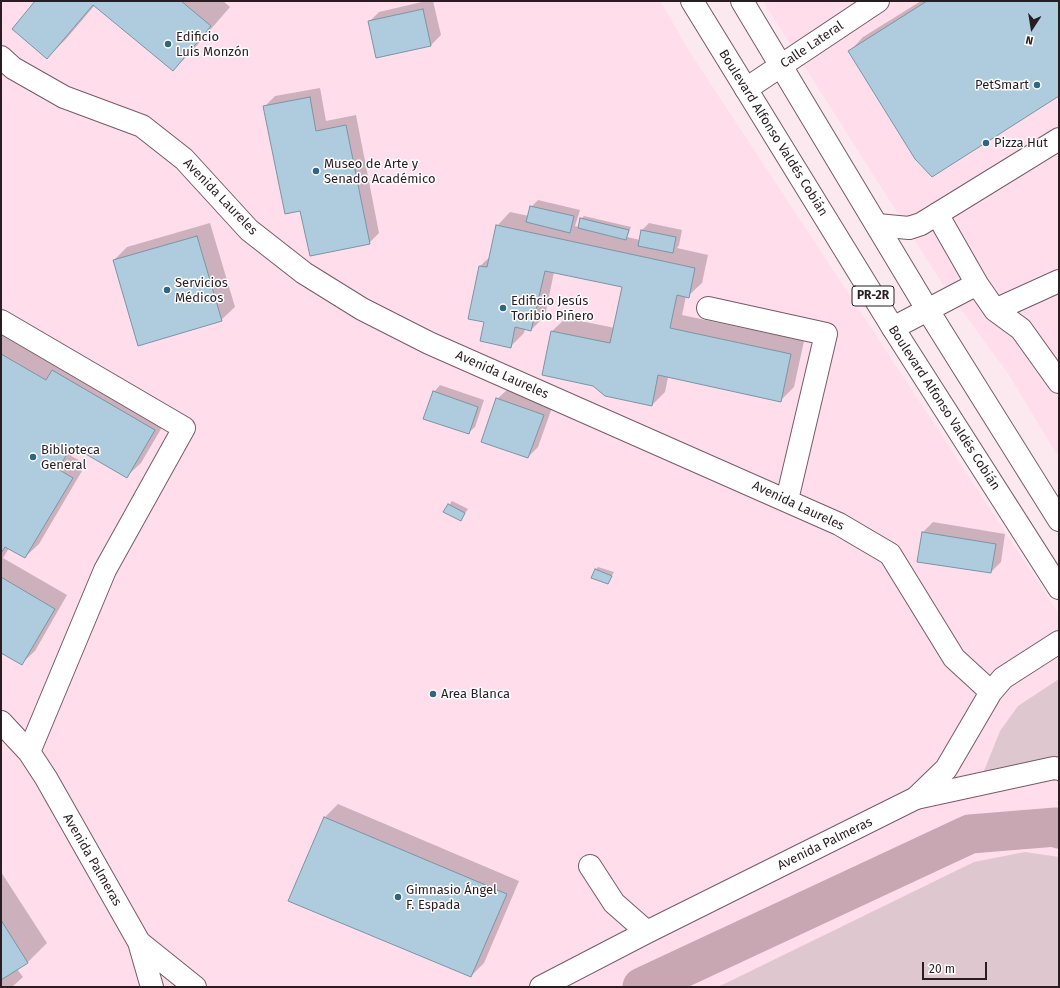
<!DOCTYPE html>
<meta charset="utf-8">
<style>
body{margin:0}
#map{position:relative;width:1060px;height:988px;overflow:hidden;background:#fce8ef;font-family:"Fira Sans",sans-serif}
canvas{display:block}
.frame{position:absolute;inset:0;border:2px solid #291d22;pointer-events:none}
.north{position:absolute;left:1012px;top:8px;width:40px;height:40px;-webkit-text-stroke:3px #fff;paint-order:stroke;rotate:192deg;font-size:11px;font-weight:700;line-height:16px;text-align:center;color:#291d22}
.north::after{content:'';display:block;margin:auto;width:14px;height:18px;background:#291d22;clip-path:polygon(50% 0,100% 100%,50% 72%,0 100%)}
.scale{position:absolute;left:922px;top:962px;width:65px;height:18px;box-sizing:border-box;border:2px solid #291d22;border-top:0;padding-left:5px;font-size:12px;line-height:14px;white-space:nowrap;color:#291d22;-webkit-text-stroke:3px #fff;paint-order:stroke}
</style>
<div id="map">
<canvas width="1060" height="988"></canvas>
<div class="frame"></div>
<div class="north">N</div>
<div class="scale">20 m</div>
</div>
<script>
const g = document.querySelector('canvas').getContext('2d');
g.lineJoin = 'round';
function fillPath(path, color) { g.fillStyle = color; g.fill(path, 'evenodd'); }
const toPath = rows => new Path2D(rows.map(r => 'M' + r).join(''));
function stroke(path, color, width, dash) { g.strokeStyle = color; g.lineWidth = width; g.lineCap = dash ? 'butt' : 'round'; g.setLineDash(dash || []); g.stroke(path); }
function write(font, color, halo, rows, align = 'center') {
  g.font = font + ' "Fira Sans",sans-serif'; g.lineWidth = 3; g.setLineDash([]); g.textBaseline = 'middle'; g.strokeStyle = halo; g.fillStyle = color; for (const [text, x, y, turn = 0] of rows) {
    g.save(); g.translate(x, y); g.rotate((+turn || 0) * Math.PI / 180); g.textAlign = isNaN(turn) ? turn : align; if (halo) g.strokeText(text, 0, 0); g.fillText(text, 0, 0); g.restore();
  }
}
fillPath(toPath([
 [1,1,660,1,689,51,1059,614,1059,987,1,987],
 [763,1,1059,1,1059,458,1009,375,942,283]
]), '#ffddea');
fillPath(toPath([
 [1059,679,1059,760,982,776,1000,731,1018,706],
 [1025,852,1059,857,1059,987,718,987,974,862]
]), '#dfc7d0');
fillPath(toPath([
 [37,1,223,1,230,7,192,51,173,70,95,5,66,39,47,58],
 [426,1,433,1,441,35,431,45,369,22,379,12],
 [921,1,1059,1,1059,95,850,51,863,37],
 [320,88,326,121,356,115,379,233,369,243,264,107,275,96],
 [538,200,580,210,575,226,579,227,581,219,584,216,631,227,627,237,640,240,642,230,649,223,682,230,679,245,677,248,708,255,702,283,688,296,686,296,682,315,804,341,794,387,780,401,668,377,665,392,652,405,552,331,566,318,615,328,624,286,554,272,545,316,531,330,525,329,524,333,510,347,485,322,480,266,490,257,497,226,510,212,529,216,531,207],
 [210,223,235,307,221,320,114,260,127,247],
 [1,333,168,417,141,463,127,476,76,447,71,456,86,464,39,544,25,557,9,548,3,558,67,595,35,651,21,664,1,652],
 [440,385,484,400,475,427,468,433,434,392],
 [508,389,553,405,538,447,528,457,497,399],
 [452,501,468,509,460,520,445,511],
 [933,522,1005,534,1001,562,991,572,923,532],
 [598,567,614,572,608,583,595,570],
 [338,804,519,881,484,963,471,976,325,817],
 [1,872,47,943,28,962,17,969,23,977,12,987,1,987]
]), '#0003');
stroke(toPath([
 [642,987,970,834,1056,827,1059,829]
]), '#c8a7b3', 39);
const building = toPath([
 [35,1,181,1,211,26,173,71,93,5,47,59,12,29,35,1],
 [927,1,1059,1,1059,96,932,177,915,159,848,51,927,1],
 [423,9,431,46,376,58,368,21,423,9],
 [310,97,316,131,346,125,370,244,310,256,300,211,285,214,263,106,310,97],
 [530,206,574,216,570,233,526,222,530,206],
 [580,218,629,230,626,240,578,228,580,218],
 [496,225,695,268,689,298,677,295,670,328,791,354,781,402,658,375,652,406,605,396,593,386,542,375,551,331,610,343,622,287,545,271,531,331,515,327,511,348,480,341,484,322,468,319,479,266,487,267,496,225],
 [641,230,676,237,673,253,638,246,641,230],
 [197,236,222,321,138,346,113,260,197,236],
 [1,354,46,380,52,370,155,430,127,478,72,446,58,469,73,478,25,558,5,547,1,553,1,354],
 [433,391,478,407,469,434,423,419,433,391],
 [496,398,544,415,528,458,481,442,496,398],
 [448,504,465,513,461,521,443,512,448,504],
 [922,532,996,544,991,573,917,562,922,532],
 [595,569,612,576,608,584,591,578,595,569],
 [1,577,55,609,22,665,1,653,1,577],
 [324,817,507,894,471,977,288,901,324,817],
 [1,920,28,963,1,980,1,920]
]);
fillPath(building, '#afccde');
stroke(building, '#7996a6', 1);
const minor = toPath([
 [1,57,13,68,64,97,142,126,184,159,249,230,304,273,362,309,429,343,839,524,890,554,954,658,991,692],
 [746,89,878,1],
 [937,214,977,284],
 [877,225,909,228,921,224,1059,139],
 [708,308,826,334,787,500],
 [995,310,1059,281],
 [1,321,184,428,105,570,29,752],
 [893,328,977,284,995,310,1021,329,1059,382],
 [1,722,29,752,46,778,139,942,195,987],
 [590,866,614,903,647,932],
 [139,942,152,987],
 [541,987,647,932,916,798,946,769,991,692,1003,678,1059,642]
]);
const major = toPath([
 [692,1,893,328,1059,588],
 [742,1,927,309,1059,520]
]);
const highway = toPath([
 [916,798,1054,768,1059,769]
]);
stroke(minor, '#775b66', 24);
stroke(major, '#775b66', 24);
stroke(highway, '#775b66', 24);
stroke(minor, '#fff', 22);
stroke(major, '#fff', 22);
stroke(highway, '#fff', 22);
for (const [x, y, r, color] of [
 [168,44,4,"#306681"],
 [1037,85,4,"#306681"],
 [986,143,4,"#306681"],
 [316,171,4,"#306681"],
 [167,290,4,"#306681"],
 [503,308,4,"#306681"],
 [33,457,4,"#306681"],
 [433,694,4,"#306681"],
 [398,897,4,"#306681"]
]) { const dot = new Path2D(); dot.arc(x, y, r, 0, 2 * Math.PI); g.fillStyle = color; g.fill(dot); stroke(dot, '#fff', 1.5); }
for (const [x, y, w] of [
 [873,296,42]
]) { const box = new Path2D(); box.roundRect(x - w / 2, y - 10, w, 20, 3); g.fillStyle = '#fff'; g.fill(box); stroke(box, '#291d22', 1); }
write('bold 12px', '#291d22', null, [
 ["PR-2R",873,296]
]);
write('13px', '#291d22', '#fff', [
 ["Edificio",176,37],
 ["Luis Monzón",176,52],
 ["PetSmart",1029,85,"right"],
 ["Pizza Hut",994,143],
 ["Museo de Arte y",324,164],
 ["Senado Académico",324,179],
 ["Servicios",175,283],
 ["Médicos",175,298],
 ["Edificio Jesús",511,301],
 ["Toribio Piñero",511,316],
 ["Biblioteca",41,450],
 ["General",41,465],
 ["Area Blanca",441,694],
 ["Gimnasio Ángel",406,890],
 ["F. Espada",406,905]
], 'left');
write('13px', '#291d22', '#fff', [
 ["Calle Lateral",812,45,-34],
 ["Boulevard Alfonso Valdés Cobián",773,133,58],
 ["Avenida Laureles",220,197,46],
 ["Avenida Laureles",502,375,24],
 ["Boulevard Alfonso Valdés Cobián",944,408,57],
 ["Avenida Laureles",798,506,25],
 ["Avenida Palmeras",825,844,-26],
 ["Avenida Palmeras",92,860,60]
]);
</script>
